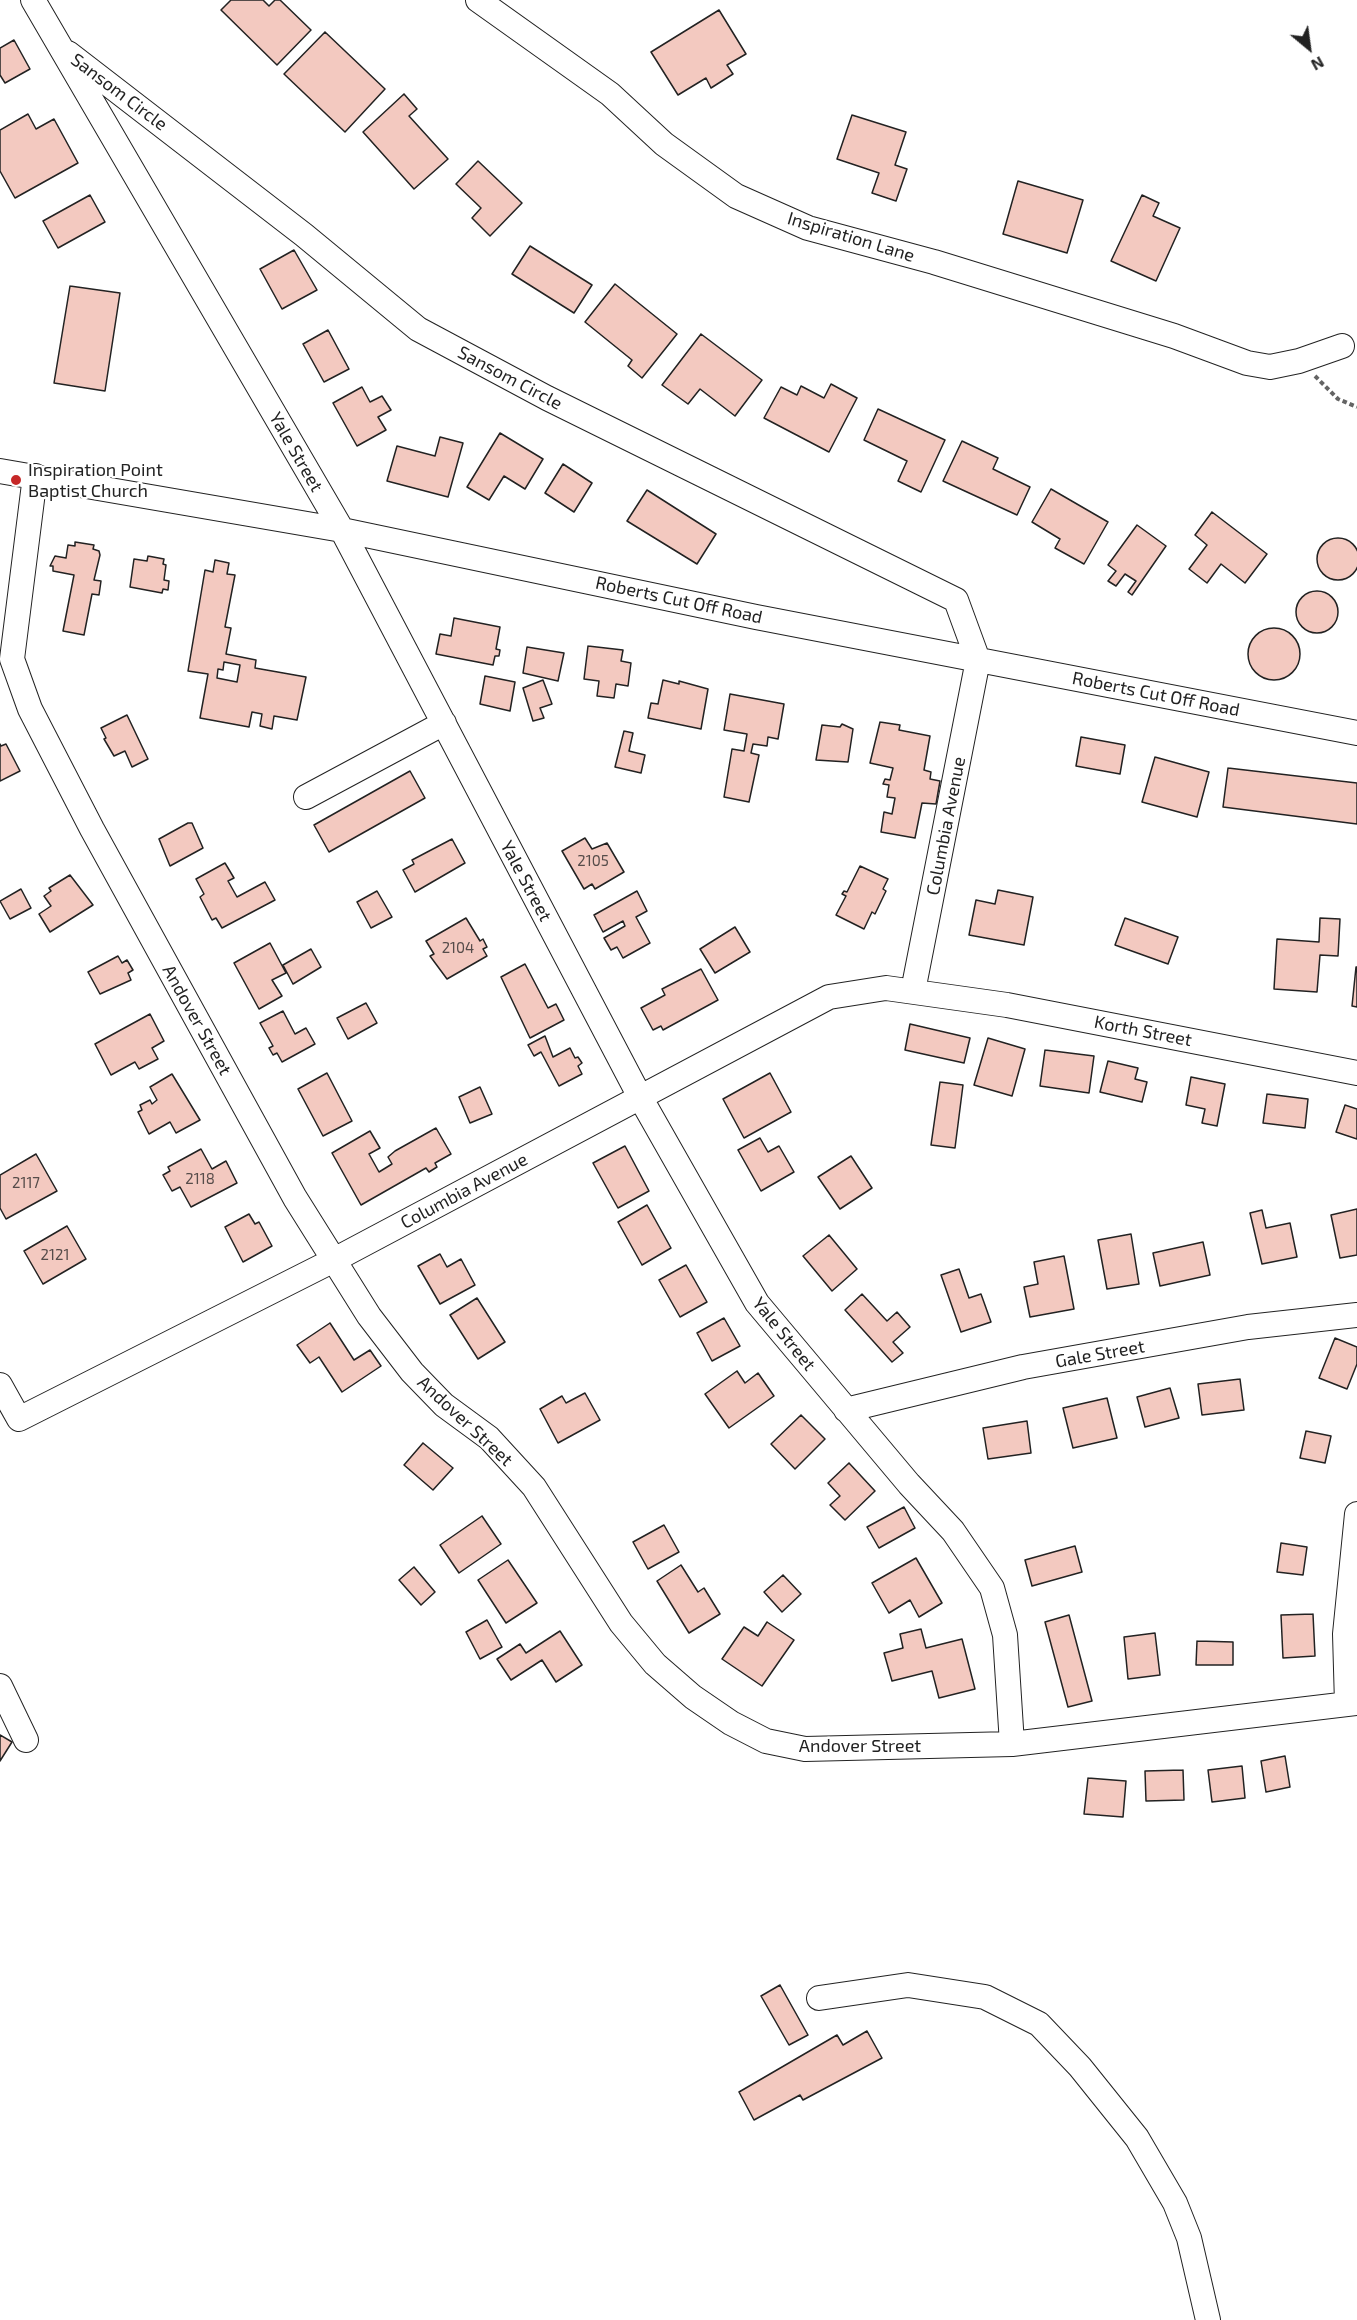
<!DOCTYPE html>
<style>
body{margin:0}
#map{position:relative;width:1357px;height:2320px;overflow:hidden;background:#fff;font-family:"Exo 2",sans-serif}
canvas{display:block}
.north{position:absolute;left:1279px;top:18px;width:60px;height:60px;-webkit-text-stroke:4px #fff;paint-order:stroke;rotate:151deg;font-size:16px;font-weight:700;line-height:24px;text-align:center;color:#222}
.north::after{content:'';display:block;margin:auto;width:21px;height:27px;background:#222;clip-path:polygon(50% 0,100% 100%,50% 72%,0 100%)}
</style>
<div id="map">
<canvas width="1357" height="2320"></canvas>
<div class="north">N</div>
</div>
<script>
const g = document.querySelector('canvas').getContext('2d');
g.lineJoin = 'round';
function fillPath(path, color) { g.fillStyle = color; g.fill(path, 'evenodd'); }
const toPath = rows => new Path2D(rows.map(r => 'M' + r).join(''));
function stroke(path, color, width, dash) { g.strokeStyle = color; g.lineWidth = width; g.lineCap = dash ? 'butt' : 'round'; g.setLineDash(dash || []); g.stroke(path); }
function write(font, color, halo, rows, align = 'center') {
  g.font = font + ' "Exo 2",sans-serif'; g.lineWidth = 4.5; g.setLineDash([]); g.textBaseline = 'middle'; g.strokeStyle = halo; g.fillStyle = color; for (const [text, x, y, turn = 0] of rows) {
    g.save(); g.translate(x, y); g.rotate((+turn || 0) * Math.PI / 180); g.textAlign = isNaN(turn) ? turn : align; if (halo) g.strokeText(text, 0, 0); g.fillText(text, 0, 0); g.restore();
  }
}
const building = toPath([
 [231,0,263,0,269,6,275,0,280,0,311,30,277,65,221,10,231,0],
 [719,10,746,54,727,65,733,74,711,88,706,78,678,95,651,52,719,10],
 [325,32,385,89,345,132,284,74,325,32],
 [14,40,30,69,5,83,0,75,0,48,14,40],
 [404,94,417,109,409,116,448,159,414,189,363,132,404,94],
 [28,114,36,129,54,119,78,163,15,198,0,171,0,130,28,114],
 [852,115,906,132,895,165,907,169,896,201,872,193,879,173,837,159,852,115],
 [478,161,522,203,490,236,472,218,481,208,456,184,478,161],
 [1018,181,1083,200,1067,253,1003,234,1018,181],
 [90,195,105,222,58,248,43,221,90,195],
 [1142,195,1159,203,1153,216,1180,228,1156,281,1111,261,1142,195],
 [530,246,592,285,574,313,512,274,530,246],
 [294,250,317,290,282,309,260,269,294,250],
 [615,284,677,334,642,378,628,366,632,360,585,322,615,284],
 [70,286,120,293,105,391,54,383,70,286],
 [328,330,349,369,324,382,303,344,328,330],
 [701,334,762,380,735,416,700,389,688,404,662,385,701,334],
 [831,384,857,398,829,452,764,418,781,387,797,395,801,386,824,398,831,384],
 [362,387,370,402,382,396,391,410,378,417,386,430,357,446,333,403,362,387],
 [878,409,945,440,921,492,898,481,907,461,864,440,878,409],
 [500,433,543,459,525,489,504,476,489,500,467,487,500,433],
 [440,437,463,443,448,497,387,481,397,446,435,456,440,437],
 [962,441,998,458,993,469,1030,487,1017,515,943,481,962,441],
 [563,464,592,483,574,512,545,493,563,464],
 [1051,489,1108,522,1084,564,1055,548,1060,539,1032,522,1051,489],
 [647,490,716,534,697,564,627,521,647,490],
 [1212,512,1267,554,1245,583,1221,564,1207,583,1189,569,1207,545,1195,535,1212,512],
 [1137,525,1166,546,1132,595,1128,592,1136,581,1125,574,1116,586,1108,581,1116,571,1108,565,1137,525],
 '1317 559a21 21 0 1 1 42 0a21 21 0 1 1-42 0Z',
 [75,542,94,545,93,549,99,551,100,555,94,580,101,581,99,595,92,594,84,635,63,631,74,575,53,571,53,566,50,566,55,556,66,558,68,545,75,546,75,542],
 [148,556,164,559,163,564,166,565,164,580,169,581,168,590,163,589,162,593,130,587,134,559,147,561,148,556],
 [215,560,229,563,227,574,235,575,225,627,231,628,226,654,256,660,255,668,306,677,297,720,274,716,272,729,260,726,262,714,252,712,249,727,200,718,208,674,188,671,205,570,213,572,215,560],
 [224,662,240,665,237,682,217,678,218,669,223,670,224,662],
 '1296 612a21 21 0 1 1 42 0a21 21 0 1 1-42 0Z',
 [454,618,500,627,496,649,500,650,499,656,495,656,493,665,436,654,440,634,451,636,454,618],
 '1248 654a26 26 0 1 1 52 0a26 26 0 1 1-52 0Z',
 [588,646,623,650,621,661,631,663,628,686,616,684,614,698,597,696,599,681,584,679,588,646],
 [527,647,564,653,558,681,523,673,527,647],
 [485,676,515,682,510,711,480,704,485,676],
 [543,680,552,704,540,708,544,718,533,721,523,688,543,680],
 [663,680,679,684,679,681,708,689,701,729,648,718,651,703,658,704,663,680],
 [730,694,784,704,778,739,768,737,767,746,753,744,751,753,759,755,749,802,724,797,732,749,744,751,747,734,724,730,730,694],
 [127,715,148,759,132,767,125,751,114,756,104,739,106,738,101,728,127,715],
 [880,722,900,725,899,730,930,736,924,770,931,772,930,779,940,781,936,804,922,803,915,838,881,832,884,812,892,814,895,798,887,797,889,785,883,784,885,779,890,780,893,768,870,763,880,722],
 [842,724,853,729,848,762,816,760,822,725,840,727,842,724],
 [624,731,633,733,629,751,645,755,641,773,615,767,624,731],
 [1081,737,1125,745,1120,774,1076,766,1081,737],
 [0,744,1,746,6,744,20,771,0,781,0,744],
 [1155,757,1209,772,1197,817,1142,802,1155,757],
 [1228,768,1357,783,1357,824,1223,807,1228,768],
 [410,771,425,798,329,852,314,825,410,771],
 [188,823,192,823,203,848,170,866,159,839,188,823],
 [585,838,592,849,607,843,624,872,595,889,592,884,584,889,562,851,585,838],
 [452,839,465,863,415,892,403,870,414,864,412,860,452,839],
 [225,863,234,878,228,881,237,897,265,882,275,900,222,928,216,918,212,920,200,897,204,894,196,879,225,863],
 [860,866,888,879,883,889,886,891,875,914,872,912,864,929,836,915,846,896,842,894,844,891,847,892,860,866],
 [70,875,93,905,50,932,39,914,51,906,44,896,51,891,49,888,70,875],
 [21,889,31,908,10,919,0,901,21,889],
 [998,890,1033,897,1024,945,969,935,976,900,995,904,998,890],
 [377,891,392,917,371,928,357,902,377,891],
 [637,891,647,911,636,917,650,943,623,958,617,947,611,950,604,938,625,926,623,921,603,932,594,915,637,891],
 [466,918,480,941,483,939,487,947,483,949,487,956,447,979,430,956,434,954,426,941,466,918],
 [1125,918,1178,937,1168,964,1115,945,1125,918],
 [1320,918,1340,919,1338,956,1320,955,1317,992,1274,989,1277,939,1319,942,1320,918],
 [735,927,750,952,715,973,700,949,735,927],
 [270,943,286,973,272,980,282,996,259,1009,234,963,270,943],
 [311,949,321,967,293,984,283,965,311,949],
 [118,956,122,963,127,960,133,970,128,973,131,980,100,994,88,972,118,956],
 [525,964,548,1008,556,1004,564,1020,530,1038,501,977,525,964],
 [1356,967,1357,967,1357,1007,1352,1006,1356,967],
 [701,969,718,1000,663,1030,661,1026,653,1030,641,1008,665,995,662,989,701,969],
 [366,1003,377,1023,348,1039,337,1018,366,1003],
 [283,1011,295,1034,306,1028,315,1044,282,1062,277,1053,273,1055,269,1048,273,1046,260,1023,283,1011],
 [150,1014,164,1041,152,1048,158,1059,139,1069,135,1062,111,1075,95,1044,150,1014],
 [910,1024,970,1038,964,1063,905,1050,910,1024],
 [545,1036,553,1057,570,1048,575,1058,578,1057,582,1063,578,1066,582,1074,559,1086,541,1052,534,1056,528,1045,545,1036],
 [988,1038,1025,1049,1012,1096,974,1085,988,1038],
 [1045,1050,1094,1056,1089,1093,1040,1086,1045,1050],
 [1108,1061,1138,1068,1135,1079,1147,1082,1142,1102,1100,1092,1108,1061],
 [327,1073,352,1121,323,1136,298,1089,327,1073],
 [770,1073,791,1112,744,1138,723,1099,770,1073],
 [172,1074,200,1120,176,1133,170,1122,149,1134,138,1112,142,1110,140,1105,150,1100,152,1104,157,1100,150,1087,172,1074],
 [1191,1077,1225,1084,1217,1126,1202,1123,1205,1109,1186,1105,1191,1077],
 [940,1082,963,1085,955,1148,931,1145,940,1082],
 [480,1087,492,1114,470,1123,459,1097,480,1087],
 [1267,1094,1308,1099,1305,1128,1263,1123,1267,1094],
 [1345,1105,1357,1109,1357,1139,1336,1132,1345,1105],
 [436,1128,451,1154,435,1163,437,1167,429,1172,426,1168,361,1205,332,1153,370,1131,380,1148,369,1154,379,1172,392,1164,388,1157,395,1151,436,1128],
 [760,1138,768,1152,779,1146,794,1172,761,1191,738,1150,760,1138],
 [625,1146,649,1191,618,1208,593,1163,625,1146],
 [201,1149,212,1169,226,1161,237,1183,191,1207,180,1187,172,1191,163,1175,170,1171,168,1167,201,1149],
 [36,1154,57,1191,6,1219,0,1208,0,1175,36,1154],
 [851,1156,872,1188,840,1209,818,1177,851,1156],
 [647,1205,671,1248,642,1265,618,1222,647,1205],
 [1357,1209,1357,1255,1340,1258,1331,1215,1357,1209],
 [1262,1210,1266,1228,1290,1223,1297,1257,1262,1264,1250,1213,1262,1210],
 [249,1214,255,1224,259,1222,272,1246,243,1262,225,1227,249,1214],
 [67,1226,86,1259,43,1284,24,1251,67,1226],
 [1131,1234,1139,1284,1107,1289,1098,1240,1131,1234],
 [829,1235,857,1269,832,1291,803,1256,829,1235],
 [1203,1242,1210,1275,1160,1286,1153,1253,1203,1242],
 [440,1254,447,1267,461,1259,475,1285,440,1304,418,1266,440,1254],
 [1064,1256,1074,1309,1030,1317,1024,1287,1038,1284,1034,1262,1064,1256],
 [686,1265,707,1302,680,1317,659,1280,686,1265],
 [959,1269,969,1298,981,1294,991,1322,961,1332,941,1275,959,1269],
 [862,1294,887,1321,897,1312,910,1327,893,1342,903,1353,892,1362,845,1310,862,1294],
 [477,1298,505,1342,478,1359,450,1315,477,1298],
 [724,1318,740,1346,712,1361,697,1333,724,1318],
 [330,1323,354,1360,370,1350,381,1366,342,1392,319,1357,310,1363,297,1345,330,1323],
 [1335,1338,1357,1347,1357,1364,1347,1389,1319,1378,1335,1338],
 [737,1371,745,1383,758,1373,774,1396,729,1428,705,1394,737,1371],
 [1240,1379,1244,1410,1202,1415,1198,1384,1240,1379],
 [1170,1388,1179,1418,1145,1427,1137,1397,1170,1388],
 [585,1393,600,1420,558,1443,540,1409,562,1396,566,1403,585,1393],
 [1107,1398,1117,1438,1073,1448,1063,1408,1107,1398],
 [801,1415,825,1439,795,1469,771,1444,801,1415],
 [1027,1421,1031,1453,988,1459,983,1428,1027,1421],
 [1306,1431,1331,1436,1325,1463,1300,1458,1306,1431],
 [423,1443,453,1468,433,1490,404,1465,423,1443],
 [849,1463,875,1491,845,1520,830,1505,840,1496,828,1483,849,1463],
 [904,1507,915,1528,879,1548,867,1527,904,1507],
 [482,1516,501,1544,459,1573,440,1545,482,1516],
 [664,1525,679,1552,648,1569,633,1542,664,1525],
 [1281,1543,1307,1547,1303,1575,1277,1572,1281,1543],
 [1075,1546,1082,1572,1032,1586,1025,1560,1075,1546],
 [916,1558,942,1603,919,1617,910,1600,889,1613,872,1583,916,1558],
 [508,1560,537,1603,506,1623,478,1580,508,1560],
 [681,1565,698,1592,704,1588,720,1614,689,1633,657,1581,681,1565],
 [414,1567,435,1592,421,1605,399,1580,414,1567],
 [783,1575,801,1594,782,1612,764,1592,783,1575],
 [1313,1614,1315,1656,1283,1658,1281,1615,1313,1614],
 [1069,1615,1092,1701,1068,1707,1045,1622,1069,1615],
 [487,1620,502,1647,480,1659,466,1632,487,1620],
 [767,1622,794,1640,762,1686,722,1659,744,1627,758,1636,767,1622],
 [921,1629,926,1648,962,1639,975,1689,939,1698,932,1671,892,1681,884,1653,903,1648,900,1634,921,1629],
 [560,1631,582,1665,556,1682,542,1660,511,1680,497,1659,520,1644,526,1653,560,1631],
 [1155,1633,1160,1675,1128,1679,1124,1637,1155,1633],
 [1197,1641,1233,1642,1233,1665,1196,1665,1197,1641],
 [0,1735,12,1742,0,1761,0,1735],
 [1285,1756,1290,1787,1266,1792,1261,1761,1285,1756],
 [1242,1766,1245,1798,1212,1802,1208,1770,1242,1766],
 [1183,1770,1184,1800,1146,1801,1145,1771,1183,1770],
 [1088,1778,1126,1781,1123,1817,1084,1814,1088,1778],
 [780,1985,808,2035,789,2045,761,1996,780,1985],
 [867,2031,882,2058,803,2100,800,2095,754,2120,739,2092,837,2035,843,2045,867,2031]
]);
fillPath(building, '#f3c9c0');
stroke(building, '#222', 1.5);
const minor = toPath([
 [33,0,342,530,640,1097,757,1303,909,1484,953,1531,992,1588,1005,1635,1012,1744],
 [478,0,610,94,664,144,736,196,808,228,934,262,1174,336,1247,363,1270,367,1299,361,1342,346],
 [68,53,304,235,418,329,547,398,956,600,978,660,913,991],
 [0,471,342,530,756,617,1357,733],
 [35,476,12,659,30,709,92,829,295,1198,369,1316,412,1372,444,1405,489,1438,534,1487,621,1623,655,1664,693,1697,731,1723,766,1741,805,1749,1012,1744,1357,1703],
 [306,797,444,723],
 [0,1385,19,1419,334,1260,829,997,886,988,1007,1005,1357,1073],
 [846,1410,1023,1367,1248,1327,1357,1315],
 [0,1686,26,1740],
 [1347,1704,1345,1634,1357,1514],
 [819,1998,908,1985,985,1997,1039,2024,1080,2067,1137,2138,1175,2203,1189,2238,1208,2320]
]);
stroke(minor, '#222', 26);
stroke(toPath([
 [1315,376,1338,399,1357,407]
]), '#646464', 4, [4.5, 3]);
stroke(minor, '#fff', 24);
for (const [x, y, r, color] of [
 [16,480,6,"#c62828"]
]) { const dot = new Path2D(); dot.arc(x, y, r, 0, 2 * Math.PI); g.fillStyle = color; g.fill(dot); stroke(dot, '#fff', 2); }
write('15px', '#564c4a', null, [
 ["2105",593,861],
 ["2104",458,948],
 ["2118",200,1179],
 ["2117",26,1183],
 ["2121",55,1255]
]);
write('18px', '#222', '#fff', [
 ["Sansom Circle",119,92,37],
 ["Inspiration Lane",851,237,17],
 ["Sansom Circle",510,378,28],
 ["Yale Street",296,452,60],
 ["Roberts Cut Off Road",679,600,12],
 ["Roberts Cut Off Road",1156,694,11],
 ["Columbia Avenue",946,826,-79],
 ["Yale Street",526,881,62],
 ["Andover Street",197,1020,61],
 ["Korth Street",1143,1031,11],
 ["Columbia Avenue",464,1191,-28],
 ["Yale Street",784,1334,51],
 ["Gale Street",1100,1354,-10],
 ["Andover Street",465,1421,43],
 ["Andover Street",860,1746]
]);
write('18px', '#222', '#fff', [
 ["Inspiration Point",28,470],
 ["Baptist Church",28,491]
], 'left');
</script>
